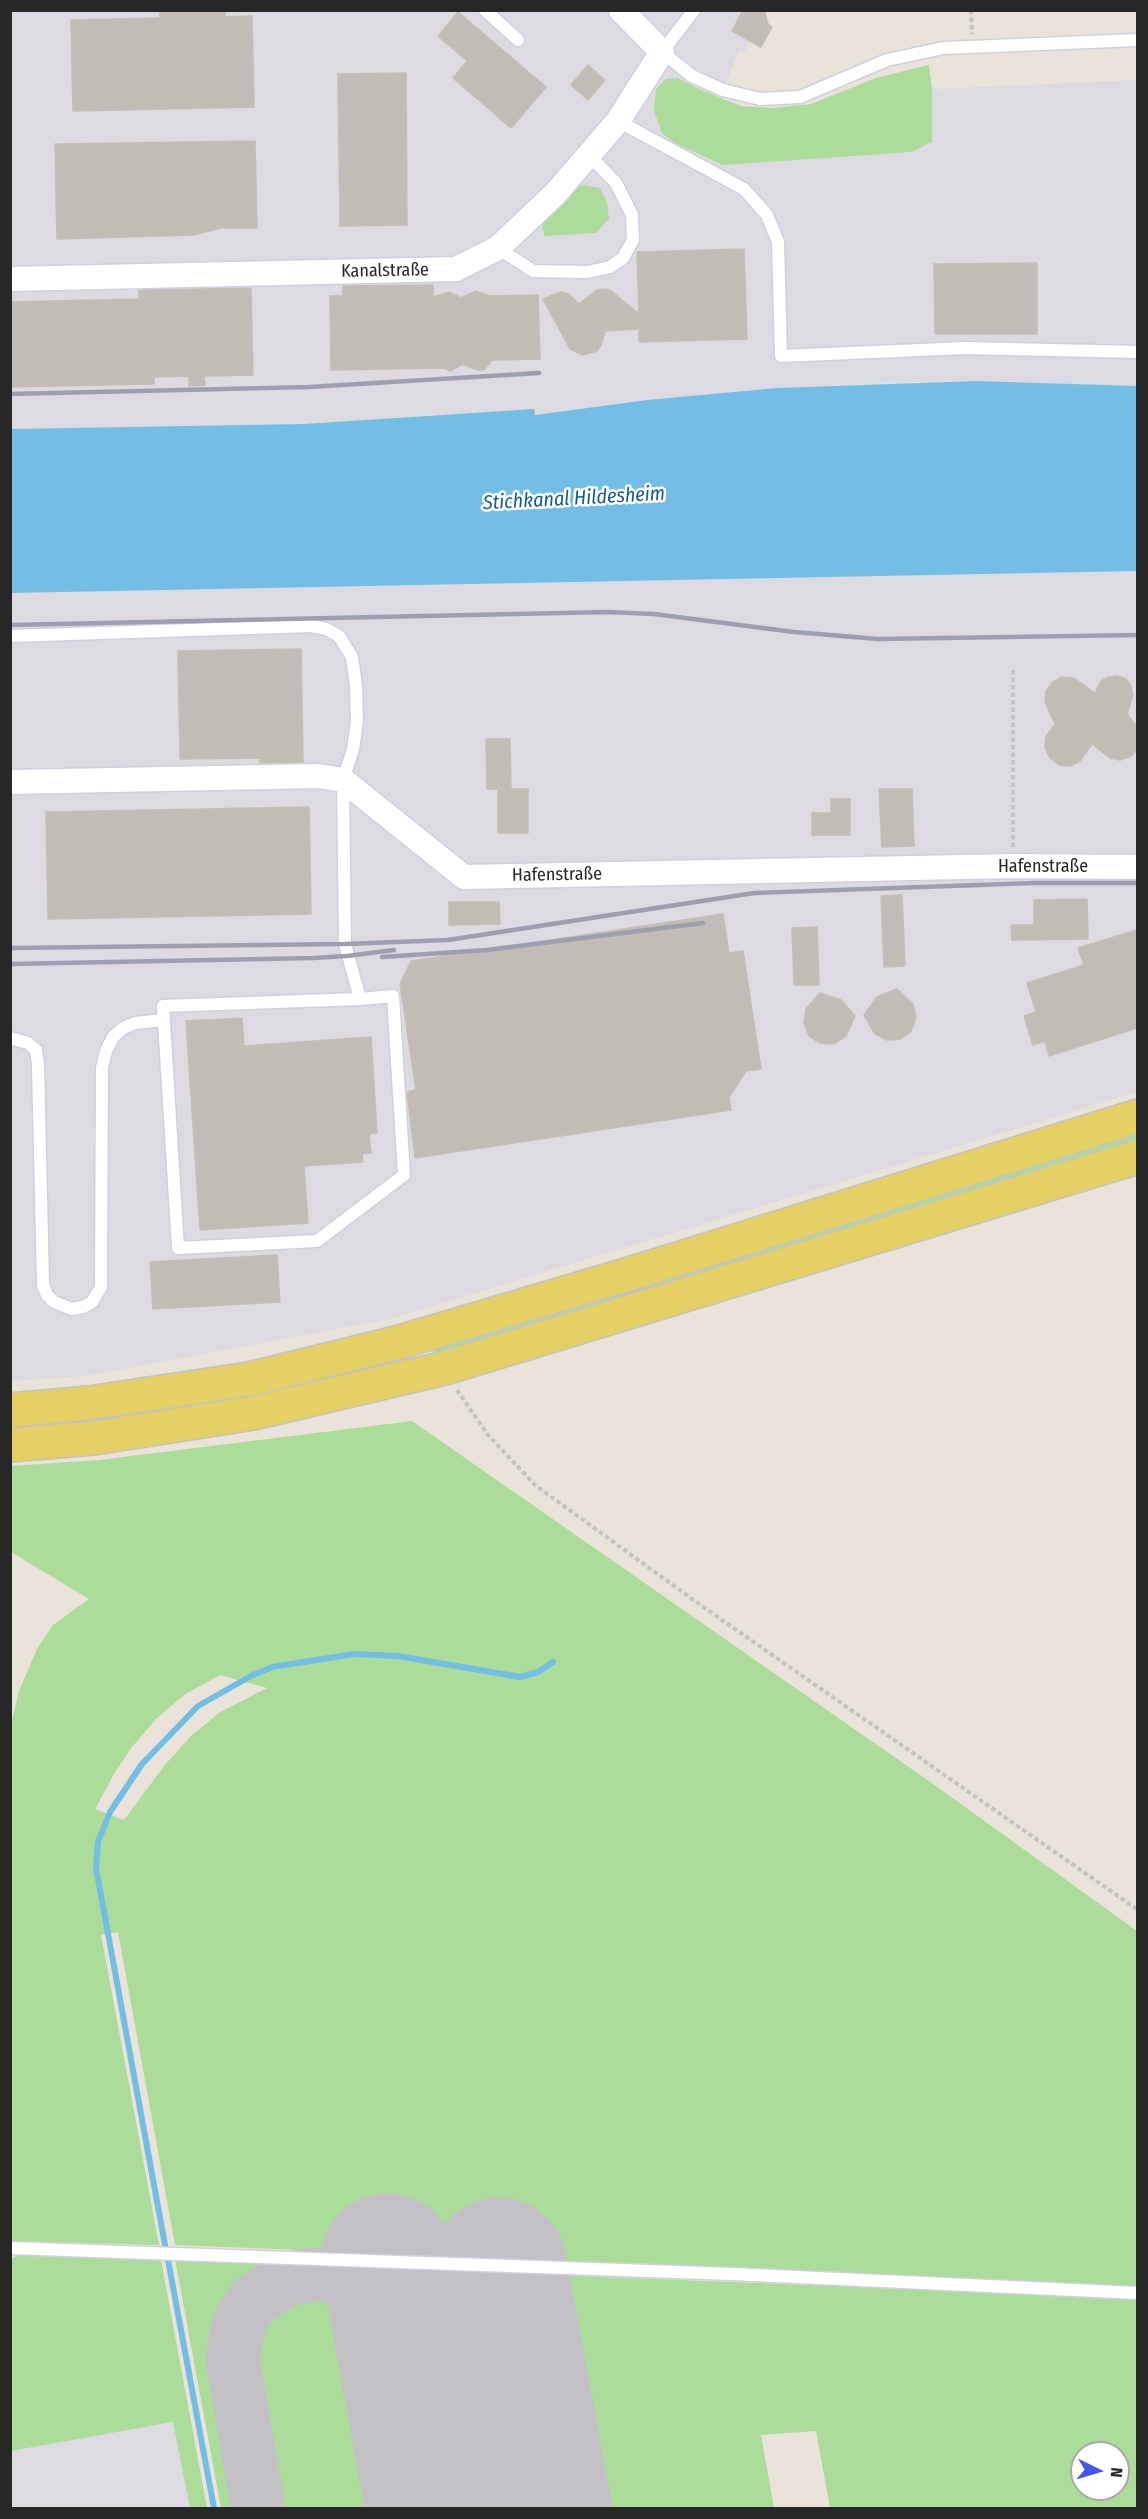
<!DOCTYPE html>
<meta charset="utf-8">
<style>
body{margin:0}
#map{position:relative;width:1148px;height:2519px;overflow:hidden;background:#e9e3da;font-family:"Fira Sans Condensed",sans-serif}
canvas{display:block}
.frame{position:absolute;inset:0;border:12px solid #272727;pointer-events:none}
.north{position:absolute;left:1070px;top:2441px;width:60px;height:60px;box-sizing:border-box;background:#fff;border:2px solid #a9a9a9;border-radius:50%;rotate:95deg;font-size:16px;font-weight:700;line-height:24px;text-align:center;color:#272727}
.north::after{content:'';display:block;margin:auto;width:21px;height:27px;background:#4457ec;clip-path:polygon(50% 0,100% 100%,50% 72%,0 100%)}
</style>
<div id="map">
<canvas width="1148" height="2519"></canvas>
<div class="frame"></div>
<div class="north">N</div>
</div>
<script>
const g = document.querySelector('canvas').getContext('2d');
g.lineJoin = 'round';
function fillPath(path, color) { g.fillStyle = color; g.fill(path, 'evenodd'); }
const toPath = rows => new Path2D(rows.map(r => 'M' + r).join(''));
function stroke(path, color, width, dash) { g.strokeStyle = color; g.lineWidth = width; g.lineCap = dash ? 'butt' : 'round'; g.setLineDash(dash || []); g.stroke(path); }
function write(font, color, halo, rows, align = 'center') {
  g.font = font + ' "Fira Sans Condensed",sans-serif'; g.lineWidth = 5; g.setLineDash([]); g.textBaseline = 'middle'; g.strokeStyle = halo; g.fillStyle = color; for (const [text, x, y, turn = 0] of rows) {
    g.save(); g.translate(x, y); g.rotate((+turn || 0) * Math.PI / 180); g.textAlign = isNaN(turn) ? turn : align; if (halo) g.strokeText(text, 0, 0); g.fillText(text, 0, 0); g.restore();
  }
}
fillPath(toPath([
 [10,11,737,11,742,13,750,41,745,51,739,51,718,103,753,112,911,90,1137,80,1137,386,976,381,910,382,777,388,647,400,535,415,534,409,304,424,11,429],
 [1137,571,1137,1092,390,1319,86,1376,11,1381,10,593],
 [174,2422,190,2508,11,2508,11,2451]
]), '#dddae2');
fillPath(toPath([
 [929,65,932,89,932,142,911,152,723,165,675,143,662,133,654,111,656,89,666,79,678,78,701,90,741,106,773,108,811,104,876,78],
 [581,185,600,188,607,203,609,219,596,233,544,236,542,223,563,195],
 [1137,1130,1137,1146,436,1360,431,1345],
 [412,1421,936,1786,1137,1931,1137,2287,730,2267,175,2245,118,1932,101,1935,159,2245,11,2241,11,1724,19,1691,37,1649,53,1625,89,1599,11,1552,11,1466,99,1460],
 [220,1675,267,1688,219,1713,192,1735,164,1766,124,1820,95,1809,114,1774,132,1747,156,1719,185,1694],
 [20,2254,161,2260,207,2508,190,2508,173,2422,11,2451,11,2259],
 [175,2259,282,2263,266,2271,239,2294,224,2317,217,2340,216,2359,243,2508,221,2508],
 [426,2270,1137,2298,1137,2508,830,2508,816,2431,761,2435,774,2508,469,2508],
 [1082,2453,1118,2453,1118,2489,1082,2489],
 [307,2291,321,2291,335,2294,343,2297,361,2311,398,2508,275,2508,248,2362,248,2349,256,2325,269,2308,285,2297]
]), '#acdc9a');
fillPath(toPath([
 [976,381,1137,386,1137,571,11,593,11,429,304,424,534,409,535,415,647,400,777,388]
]), '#73bee4');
stroke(toPath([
 [165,2245,96,1868,98,1842,110,1812,142,1764,198,1706,251,1676,272,1667,354,1654,398,1656,520,1677,538,1672,553,1662],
 [168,2260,214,2508]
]), '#73bee4', 6);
stroke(toPath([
 [332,2277,369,2293,390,2310,399,2322],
 [258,2508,233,2360,237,2331,243,2316,254,2300,287,2279,311,2275,502,2282]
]), '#c3c1c5', 54);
stroke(toPath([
 [388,2261,433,2508],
 [499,2265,544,2508]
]), '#c3c1c5', 135);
const building = toPath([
 [160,10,225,10,225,17,252,16,254,107,73,111,71,20,160,18,160,10],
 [743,10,764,10,768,24,772,27,761,47,732,31,743,10],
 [458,12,546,87,511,128,453,78,467,61,438,36,458,12],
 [588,65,605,80,588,100,571,85,588,65],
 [406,73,407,225,340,226,338,74,406,73],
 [255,141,257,228,221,228,193,235,57,239,55,144,255,141],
 [744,249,747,339,639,342,639,329,605,331,601,345,597,351,583,355,570,349,543,299,561,292,568,294,579,304,597,290,604,289,610,290,639,314,637,252,744,249],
 [1037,263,1037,334,935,334,934,264,1037,263],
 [433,285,433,297,449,292,461,298,476,291,490,296,538,295,540,359,492,360,484,370,478,370,462,364,451,371,443,368,331,370,330,296,343,296,343,286,433,285],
 [251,288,253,375,204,376,205,385,189,386,189,376,154,377,154,384,10,387,10,302,139,299,139,290,251,288],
 [301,649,303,762,260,763,260,758,180,759,178,651,301,649],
 [1117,676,1126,679,1131,686,1133,695,1127,714,1137,727,1137,750,1130,757,1120,760,1110,758,1092,744,1080,761,1070,766,1059,765,1050,758,1045,748,1046,737,1055,724,1045,702,1046,691,1053,682,1062,677,1074,678,1095,693,1101,681,1109,677,1117,676],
 [486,739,510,739,511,789,528,789,528,833,498,833,498,790,510,789,487,789,486,739],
 [879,789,912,789,914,846,882,847,879,789],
 [831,799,850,799,850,835,812,835,812,813,831,813,831,799],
 [309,807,311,914,48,919,46,812,309,807],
 [902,895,905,966,884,967,881,896,902,895],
 [1087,899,1088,939,1012,940,1011,925,1034,925,1034,900,1087,899],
 [449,902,499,902,500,924,449,925,449,902],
 [723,914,729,953,743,951,761,1069,746,1071,729,1097,731,1110,415,1158,407,1092,416,1090,400,984,411,961,723,914],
 [817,927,819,985,794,985,792,928,817,927],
 [1137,930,1137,1028,1049,1056,1045,1041,1033,1045,1024,1016,1036,1012,1027,983,1084,965,1078,948,1137,930],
 [897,989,913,1004,916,1018,911,1031,901,1039,887,1040,875,1034,864,1015,877,997,897,989],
 [820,993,841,1000,855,1016,846,1036,834,1044,820,1043,809,1036,804,1023,806,1009,820,993],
 [242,1018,244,1046,371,1037,377,1133,369,1134,371,1153,362,1154,363,1162,304,1166,308,1223,200,1230,186,1021,242,1018],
 [277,1255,280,1302,153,1309,150,1262,277,1255]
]);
fillPath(building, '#c1bdb6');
stroke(building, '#c4bfb4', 1.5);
const service = toPath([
 [485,10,518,40],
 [694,10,662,52,692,76,723,90,760,99,800,97,887,60,943,48,1138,40],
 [618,121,744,189,767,215,778,242,781,356,965,348,1138,352],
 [498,248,533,271,588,272,610,267,623,258,633,240,632,215,616,183,589,155],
 [10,636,311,626,326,629,339,636,352,657,356,686,357,721,353,749,343,780,345,944,360,999,163,1006,178,1248,317,1241,404,1175,393,996,360,999],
 [10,1038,28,1043,36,1050,38,1064,43,1285,47,1295,54,1302,72,1309,83,1307,92,1302,101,1287,102,1068,106,1051,113,1037,123,1028,135,1023,164,1020],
 [10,2248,732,2274,1138,2293]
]);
const minor = toPath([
 [10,279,456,269,498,248,555,194,618,121,662,52,621,10],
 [10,782,319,776,343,780,464,877,1013,866,1138,867]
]);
const primary = toPath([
 [10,1410,89,1403,249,1379,396,1343,629,1274,1138,1116],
 [10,1445,94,1438,254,1413,445,1368,1138,1157]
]);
stroke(service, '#cfd1df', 15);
stroke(minor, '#cfd1df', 27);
stroke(primary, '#c3c3c3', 36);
stroke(toPath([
 [971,10,972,34],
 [1013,847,1013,669],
 [457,1390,488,1435,535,1485,692,1599,1138,1910]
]), '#c3c3c3', 4, [4.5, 3]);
stroke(service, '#fff', 12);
stroke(minor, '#fff', 24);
stroke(primary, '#e5d063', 33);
stroke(toPath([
 [10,394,309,387,539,373],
 [10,625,607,612,654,614,794,632,878,639,1138,635],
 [10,948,345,944,448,940,754,893,1034,883,1138,883],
 [382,957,487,950,703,923],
 [10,964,313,958,347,956,394,950]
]), '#9d9fb0', 4.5);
write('18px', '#272727', '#fff', [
 ["Kanalstraße",385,271,-1],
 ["Hafenstraße",1043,867],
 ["Hafenstraße",557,875,-1]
]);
write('italic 20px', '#175b8c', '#fff', [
 ["Stichkanal Hildesheim",574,499,-3]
]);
</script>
